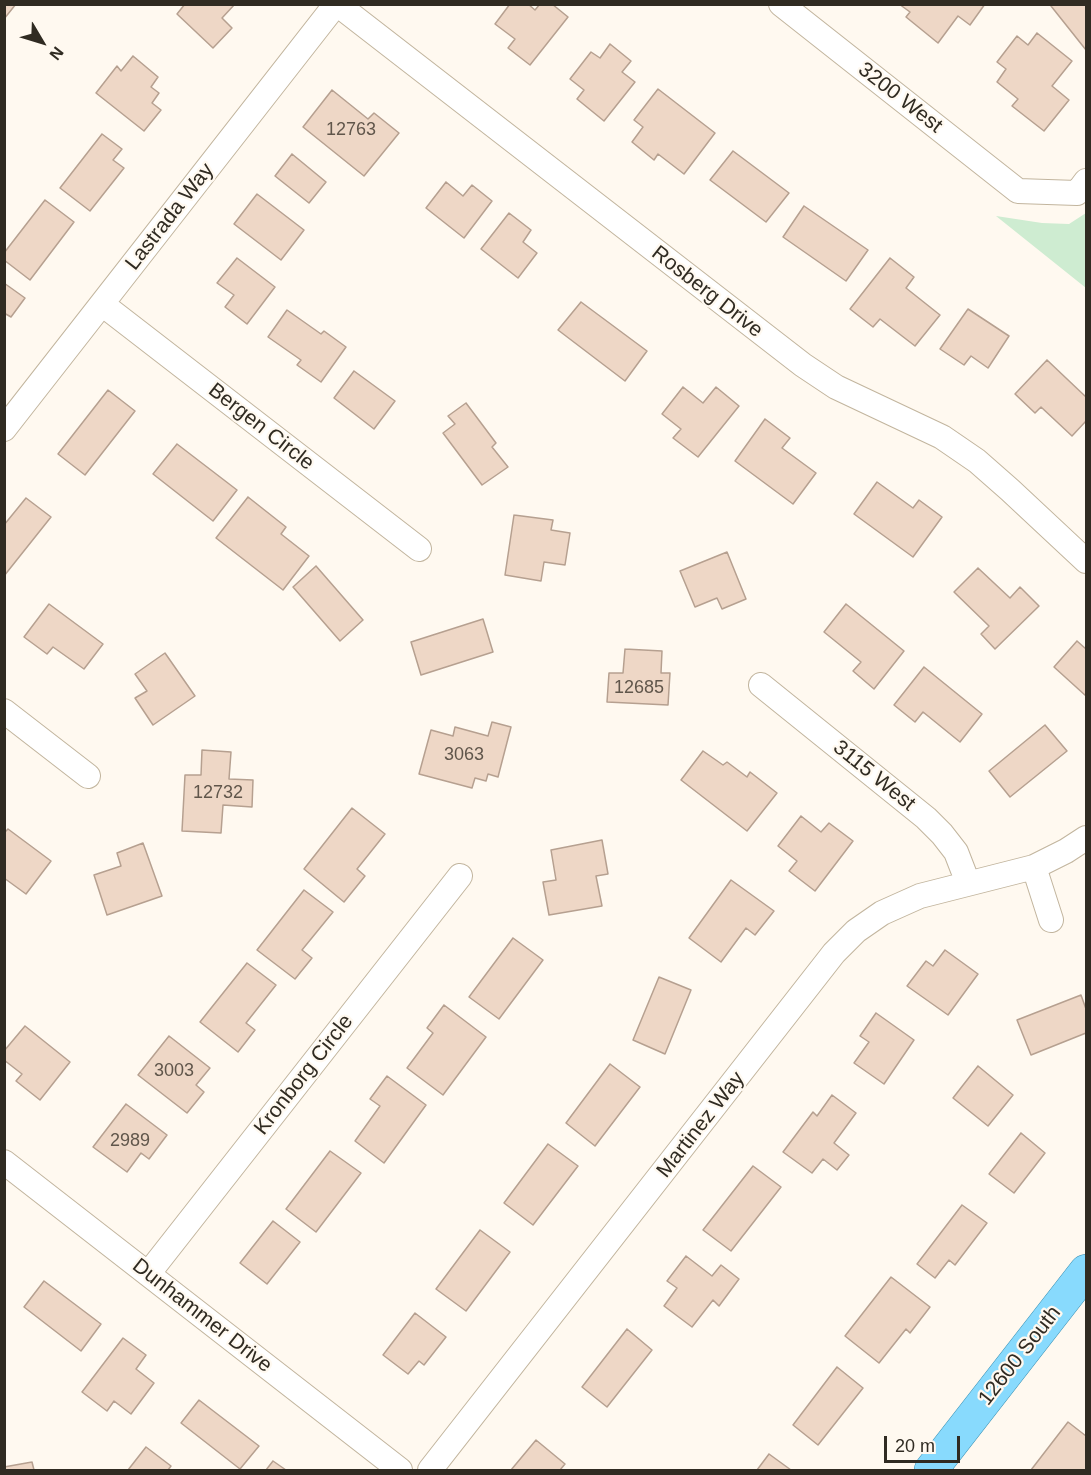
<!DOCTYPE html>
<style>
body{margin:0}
#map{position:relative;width:1091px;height:1475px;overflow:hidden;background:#fff9f0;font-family:Arial,sans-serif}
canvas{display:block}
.frame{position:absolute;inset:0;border:6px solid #302b22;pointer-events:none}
.north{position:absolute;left:12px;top:12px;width:60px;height:60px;-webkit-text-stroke:4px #fff9f0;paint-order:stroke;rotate:128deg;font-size:16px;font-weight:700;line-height:24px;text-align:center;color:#302b22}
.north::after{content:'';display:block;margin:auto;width:21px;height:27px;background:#302b22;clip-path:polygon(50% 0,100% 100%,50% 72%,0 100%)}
.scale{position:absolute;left:884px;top:1436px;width:76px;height:27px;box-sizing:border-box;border:3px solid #302b22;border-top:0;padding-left:8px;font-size:18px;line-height:21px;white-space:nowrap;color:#302b22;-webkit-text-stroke:4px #fff9f0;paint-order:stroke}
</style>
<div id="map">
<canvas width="1091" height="1475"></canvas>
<div class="frame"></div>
<div class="north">N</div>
<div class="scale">20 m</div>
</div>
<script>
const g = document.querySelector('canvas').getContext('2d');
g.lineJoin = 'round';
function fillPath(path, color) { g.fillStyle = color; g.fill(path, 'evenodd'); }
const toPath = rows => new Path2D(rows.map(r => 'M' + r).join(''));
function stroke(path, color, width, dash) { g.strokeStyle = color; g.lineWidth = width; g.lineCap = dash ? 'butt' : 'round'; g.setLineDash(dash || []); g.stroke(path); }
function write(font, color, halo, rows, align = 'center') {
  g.font = font + ' Arial,sans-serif'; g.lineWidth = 4.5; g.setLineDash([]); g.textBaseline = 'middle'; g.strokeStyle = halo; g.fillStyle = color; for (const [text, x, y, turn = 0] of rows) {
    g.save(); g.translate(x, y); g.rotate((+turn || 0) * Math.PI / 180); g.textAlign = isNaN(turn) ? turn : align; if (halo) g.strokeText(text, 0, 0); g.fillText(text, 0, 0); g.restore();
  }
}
fillPath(toPath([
 [1086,213,1086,288,996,216,1042,223,1069,224]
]), '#ceecd1');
const building = toPath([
 [4,4,16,4,4,19,4,4],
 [185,4,235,4,222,18,232,28,213,48,177,14,185,4],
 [510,4,528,4,535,10,540,4,552,4,568,17,530,65,508,48,515,39,495,24,510,4],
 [899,4,985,4,970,25,958,16,938,43,906,17,910,12,899,4],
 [1053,4,1086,4,1086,50,1051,6,1053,4],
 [1037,33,1072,61,1052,86,1069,100,1044,131,1012,106,1018,99,997,82,1006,69,997,62,1017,36,1028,45,1037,33],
 [610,44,631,61,622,72,635,82,604,121,577,99,584,90,570,79,591,52,600,58,610,44],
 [133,56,158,77,151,87,159,93,152,103,161,110,144,131,96,93,117,66,121,71,133,56],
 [658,89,715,133,684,174,658,154,654,160,632,142,643,127,634,120,658,89],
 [332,90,368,119,374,113,399,133,364,176,303,127,332,90],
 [102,134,122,149,113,160,124,168,90,211,60,188,102,134],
 [733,151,789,193,766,222,710,180,733,151],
 [292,154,326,182,309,203,275,176,292,154],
 [446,182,463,196,472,185,492,201,464,238,426,208,446,182],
 [257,194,304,230,281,260,234,224,257,194],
 [45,200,74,222,30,280,4,260,4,253,45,200],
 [804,206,868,250,846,281,783,237,804,206],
 [509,213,531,230,523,242,537,253,518,278,481,249,509,213],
 [237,258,275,287,247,324,225,307,234,295,217,283,237,258],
 [890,258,914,277,906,288,940,315,915,346,880,319,873,327,850,309,890,258],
 [4,283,25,298,11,317,4,313,4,283],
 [581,302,647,351,625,381,558,330,581,302],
 [968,309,1009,336,988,368,971,356,964,365,940,349,968,309],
 [287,310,321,334,324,331,346,347,321,382,297,365,301,360,268,337,287,310],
 [1047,360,1086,397,1086,421,1072,436,1041,407,1035,413,1015,394,1047,360],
 [354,371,395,401,374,429,334,398,354,371],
 [683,387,703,403,716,387,739,406,698,457,673,438,681,429,662,414,683,387],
 [108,390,135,411,85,475,58,454,108,390],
 [466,403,496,443,492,447,508,467,482,485,443,433,455,424,448,416,466,403],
 [765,419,790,438,782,448,816,473,793,504,735,461,765,419],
 [177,444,237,490,213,521,153,474,177,444],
 [877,482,913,508,919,500,942,517,913,557,854,514,877,482],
 [248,497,286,527,281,534,309,556,283,590,216,538,248,497],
 [26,498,51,517,4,576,4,525,26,498],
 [514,515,553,520,551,530,570,533,565,565,544,562,541,581,505,575,514,515],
 [727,552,746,599,722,609,717,598,695,607,680,571,727,552],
 [316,566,363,620,340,641,293,587,316,566],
 [978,568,1010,598,1020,587,1039,606,995,649,981,634,989,626,954,592,978,568],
 [49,604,103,644,84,669,53,647,47,654,24,637,49,604],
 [846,604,904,651,874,689,853,671,861,662,824,632,846,604],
 [483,619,493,652,421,675,411,642,483,619],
 [1077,641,1086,649,1086,696,1054,667,1077,641],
 [625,649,662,651,661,673,670,673,668,705,607,702,609,673,623,673,625,649],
 [165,653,195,696,153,725,135,698,147,691,135,674,165,653],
 [924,667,982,714,960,742,923,712,915,722,894,705,924,667],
 [492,722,511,727,498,777,488,774,486,781,475,778,472,788,419,774,431,730,453,736,455,727,488,736,492,722],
 [1045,725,1067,751,1010,797,989,771,1045,725],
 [202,750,231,752,229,779,253,780,252,807,223,805,221,833,182,831,185,775,201,775,202,750],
 [703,751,723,765,727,762,747,777,750,772,777,793,747,831,681,780,703,751],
 [352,808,385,834,357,869,365,876,344,902,304,869,352,808],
 [801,816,821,832,829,823,853,841,815,891,789,871,797,861,778,846,801,816],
 [8,829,51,861,26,894,4,878,4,833,8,829],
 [602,840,608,874,596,876,602,906,549,915,543,882,556,880,551,850,602,840],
 [143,843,162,896,107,915,94,875,121,866,117,853,143,843],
 [731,880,774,911,755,935,746,928,721,962,689,938,731,880],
 [304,890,333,912,302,950,312,958,295,979,257,950,304,890],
 [513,938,543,960,499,1019,469,997,513,938],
 [945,950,978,974,948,1015,907,986,926,961,933,966,945,950],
 [247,963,276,985,246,1023,255,1030,238,1052,200,1022,247,963],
 [659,977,691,990,665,1054,633,1040,659,977],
 [1081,995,1086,1009,1086,1033,1031,1055,1017,1020,1081,995],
 [444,1005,486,1037,443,1095,407,1068,433,1033,427,1028,444,1005],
 [876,1013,914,1040,884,1084,854,1063,869,1042,860,1036,876,1013],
 [25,1026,70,1062,40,1100,16,1081,22,1074,4,1060,4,1051,25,1026],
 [169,1036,210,1068,196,1085,204,1092,187,1113,138,1075,169,1036],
 [610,1064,640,1087,595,1146,566,1123,610,1064],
 [978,1066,1013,1095,988,1126,953,1098,978,1066],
 [387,1076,426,1105,384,1163,355,1141,380,1106,370,1099,387,1076],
 [832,1095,856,1113,834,1143,849,1155,837,1170,823,1159,812,1173,783,1152,813,1112,817,1116,832,1095],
 [126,1104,167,1135,149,1159,141,1153,127,1172,93,1147,126,1104],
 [1021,1133,1045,1153,1014,1193,989,1174,1021,1133],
 [548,1144,578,1166,533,1225,504,1203,548,1144],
 [330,1151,361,1173,316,1232,286,1209,330,1151],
 [753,1166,781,1187,731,1251,703,1230,753,1166],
 [962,1205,987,1223,955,1265,949,1260,935,1278,917,1264,962,1205],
 [273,1221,300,1242,267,1284,240,1263,273,1221],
 [480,1230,510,1252,466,1311,436,1289,480,1230],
 [686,1256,712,1276,721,1265,739,1279,719,1306,713,1300,692,1327,664,1306,677,1288,667,1281,686,1256],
 [891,1277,930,1307,910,1333,906,1329,879,1363,845,1336,891,1277],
 [44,1281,101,1324,81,1351,24,1307,44,1281],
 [415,1313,446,1337,424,1365,419,1361,408,1374,383,1355,415,1313],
 [627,1329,652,1350,607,1407,582,1387,627,1329],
 [123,1338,146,1355,136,1369,154,1383,131,1414,114,1401,107,1411,82,1392,123,1338],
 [837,1367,863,1388,818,1445,793,1425,837,1367],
 [199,1400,259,1446,240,1469,181,1423,199,1400],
 [1068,1422,1086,1436,1086,1470,1031,1470,1068,1422],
 [536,1440,565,1464,560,1470,511,1470,536,1440],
 [146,1447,171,1466,168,1470,128,1470,146,1447],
 [769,1454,791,1470,757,1470,769,1454],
 [273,1461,286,1470,266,1470,273,1461],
 [32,1462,34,1470,4,1470,4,1467,32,1462]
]);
fillPath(building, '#eed7c6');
stroke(building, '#b6a090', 1.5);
const street = toPath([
 [337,4,803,365,836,387,942,437,977,461,1010,490,1086,561],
 [781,4,1018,191,1077,193,1086,181],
 [102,304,419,549],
 [4,429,336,4],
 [761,685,926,818,942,834,956,852,968,883],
 [4,711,88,776],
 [1034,867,1051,920],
 [4,1162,400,1470],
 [148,1274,460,876],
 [430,1470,834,953,856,931,882,913,920,896,1034,867,1066,851,1086,838]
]);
const primary = toPath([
 [931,1470,1086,1271]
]);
stroke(street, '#c2b59e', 26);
stroke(primary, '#368caf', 34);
stroke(street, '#fff', 24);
stroke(primary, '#88dafd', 33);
write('18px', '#60564b', null, [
 ["12763",351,130],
 ["12685",639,688],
 ["3063",464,755],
 ["12732",218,793],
 ["3003",174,1071],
 ["2989",130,1141]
]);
write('21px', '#302b22', '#fff9f0', [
 ["3200 West",900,98,38],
 ["Lastrada Way",170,217,-52],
 ["Rosberg Drive",707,292,38],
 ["Bergen Circle",261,427,38],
 ["3115 West",874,776,39],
 ["Kronborg Circle",304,1075,-52],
 ["Martinez Way",701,1125,-52],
 ["Dunhammer Drive",202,1316,38],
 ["12600 South",1020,1356,-52]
]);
</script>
